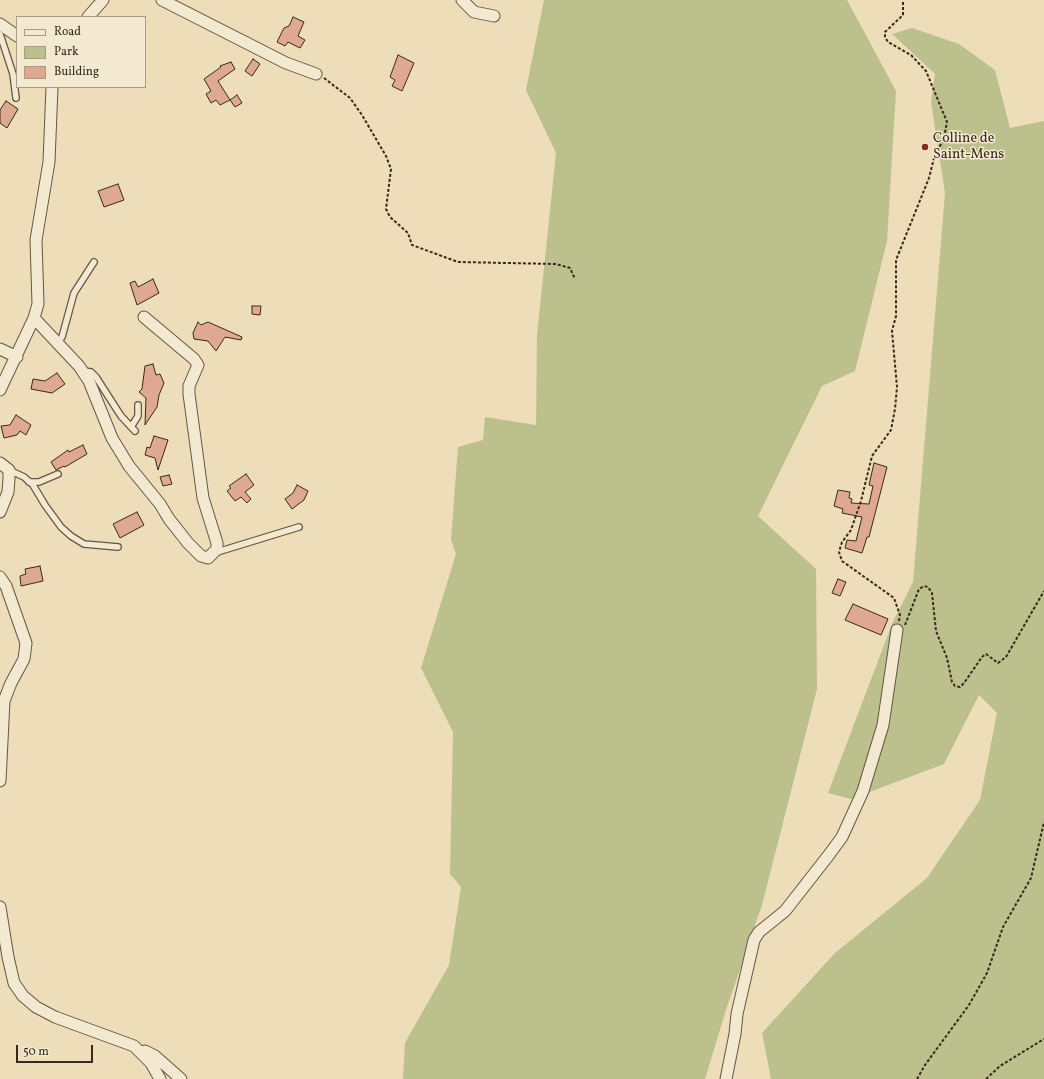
<!DOCTYPE html>
<style>
body{margin:0}
#map{position:relative;width:1044px;height:1079px;overflow:hidden;background:#edddb8;font-family:Vollkorn,serif}
canvas{display:block}
.legend{position:absolute;left:16px;top:16px;width:130px;height:72px;box-sizing:border-box;background:#f3e9d1;border:1px solid #a89c89;margin:0;padding:5px 7px;list-style:none;font-size:12px;color:#37291d}
.legend li{display:flex;align-items:center;gap:8px;height:20px}
.legend b{width:20px;border:1px solid #a89c89}
.scale{position:absolute;left:16px;top:1045px;width:77px;height:18px;box-sizing:border-box;border:2px solid #37291d;border-top:0;padding-left:5px;font-size:12px;line-height:14px;white-space:nowrap;color:#37291d;-webkit-text-stroke:3px #f3e9d1;paint-order:stroke}
</style>
<div id="map">
<canvas width="1044" height="1079"></canvas>
<ul class="legend">
<li><b style="height:5px;background:#f3e9d1"></b>Road</li>
<li><b style="height:11px;background:#bcc08c"></b>Park</li>
<li><b style="height:11px;background:#dea990"></b>Building</li>
</ul>
<div class="scale">50 m</div>
</div>
<script>
const g = document.querySelector('canvas').getContext('2d');
g.lineJoin = 'round';
function fillPath(path, color) { g.fillStyle = color; g.fill(path, 'evenodd'); }
const toPath = rows => new Path2D(rows.map(r => 'M' + r).join(''));
function stroke(path, color, width, dash) { g.strokeStyle = color; g.lineWidth = width; g.lineCap = dash ? 'butt' : 'round'; g.setLineDash(dash || []); g.stroke(path); }
function write(font, color, halo, rows, align = 'center') {
  g.font = font + ' Vollkorn,serif'; g.lineWidth = 3; g.setLineDash([]); g.textBaseline = 'middle'; g.strokeStyle = halo; g.fillStyle = color; for (const [text, x, y, turn = 0] of rows) {
    g.save(); g.translate(x, y); g.rotate((+turn || 0) * Math.PI / 180); g.textAlign = isNaN(turn) ? turn : align; if (halo) g.strokeText(text, 0, 0); g.fillText(text, 0, 0); g.restore();
  }
}
fillPath(toPath([
 [544,0,847,0,896,91,887,241,855,371,822,386,758,516,816,569,817,689,762,905,726,1010,705,1079,403,1079,405,1043,449,965,461,887,450,874,453,732,421,668,456,554,451,540,458,447,483,440,485,417,536,425,537,335,556,153,526,90],
 [912,28,959,44,995,70,1010,128,1044,121,1044,1079,771,1079,762,1033,835,953,927,878,980,800,997,713,979,695,944,764,851,799,828,793,892,624,913,582,945,193,931,102,935,74,892,34]
]), '#bcc08c');
const building = toPath([
 [293,17,304,22,298,36,305,40,300,48,288,42,285,46,277,42,284,28,289,26,293,17],
 [398,55,414,63,402,91,392,86,395,80,390,77,398,55],
 [253,59,260,64,252,76,245,71,253,59],
 [231,62,235,69,218,81,230,100,220,105,216,100,211,103,206,94,211,91,204,79,221,67,220,66,231,62],
 [237,95,242,103,235,107,230,100,237,95],
 [6,101,18,109,7,128,0,123,0,110,6,101],
 [118,184,124,200,104,207,98,191,118,184],
 [153,279,159,293,137,305,130,283,135,281,138,287,153,279],
 [252,306,261,306,260,315,252,314,252,306],
 [198,322,201,325,208,322,242,337,241,340,225,337,216,351,208,341,194,339,193,333,198,322],
 [153,364,156,375,160,374,164,383,159,395,157,407,145,425,146,398,139,392,142,389,145,366,153,364],
 [57,373,65,384,52,393,31,389,33,379,45,381,57,373],
 [16,415,31,425,26,435,20,431,17,435,4,438,1,426,10,425,16,415],
 [154,436,168,440,158,470,155,458,145,455,147,447,150,448,154,436],
 [83,445,87,454,65,467,64,466,56,470,51,462,68,450,69,452,83,445],
 [874,463,887,467,869,537,867,537,862,553,845,548,847,540,856,541,862,517,842,513,843,509,834,506,838,490,850,492,849,498,852,499,851,503,869,504,873,486,869,485,874,463],
 [246,474,254,485,245,492,251,499,247,503,241,497,235,501,227,491,231,488,229,486,246,474],
 [169,475,172,484,163,486,160,477,169,475],
 [297,485,308,491,304,500,292,509,285,499,293,493,297,485],
 [137,512,144,525,120,538,113,524,137,512],
 [40,566,43,581,21,586,20,576,26,574,25,569,40,566],
 [838,579,846,582,840,596,832,593,838,579],
 [853,604,888,619,881,635,845,620,853,604]
]);
fillPath(building, '#dea990');
stroke(building, '#37291d', 1);
const lane = toPath([
 [0,34,13,74,16,98],
 [57,344,62,337,74,293,94,262],
 [83,371,91,372,96,377,121,416,135,431],
 [131,427,138,416,138,405],
 [9,470,24,477,33,485,45,505,61,527,71,536,84,544,118,547],
 [29,482,39,482,58,474],
 [214,553,299,527]
]);
const street = toPath([
 [162,0,286,63,316,74],
 [462,0,474,12,494,16],
 [88,17,103,0],
 [0,24,17,36],
 [34,318,79,366,89,381,112,438,129,466,160,504,169,519,188,543,201,556,208,558,217,549,217,543,203,498,189,394,189,386,198,365,194,359,144,317],
 [0,349,17,357],
 [0,390,34,318,38,304,36,240,49,162,52,87],
 [0,463,9,470,9,479,8,492,0,512],
 [0,577,6,586,26,643,24,659,11,683,4,701,0,781],
 [0,907,8,957,14,983,23,996,36,1007,55,1017,134,1046,151,1063,160,1079],
 [145,1051,155,1056,181,1079],
 [726,1079,735,1034,737,1014,754,940,759,932,785,911,828,856,842,837,863,791,883,725,897,630]
]);
stroke(lane, '#645644', 8);
stroke(street, '#645644', 13);
stroke(toPath([
 [324,78,350,98,362,115,386,156,391,169,386,209,390,217,408,233,412,245,458,262,556,264,570,268,575,279],
 [899,621,900,615,894,598,842,561,839,552,842,542,851,530,861,501,872,456,891,430,895,409,897,387,892,331,896,316,896,260,929,178,934,158,944,138,947,122,926,71,911,55,888,42,885,37,885,32,903,15,903,0],
 [905,625,919,589,924,586,928,587,932,593,936,631,947,658,952,682,955,686,960,687,964,683,982,657,986,654,998,663,1006,657,1044,591],
 [917,1079,925,1065,969,1005,987,973,1003,927,1031,878,1044,822],
 [986,1079,1000,1066,1044,1039]
]), '#37291d', 2, [3, 2]);
stroke(lane, '#f3e9d1', 5.5);
stroke(street, '#f3e9d1', 11);
for (const [x, y, r, color] of [
 [925,147,4,"#8f2418"]
]) { const dot = new Path2D(); dot.arc(x, y, r, 0, 2 * Math.PI); g.fillStyle = color; g.fill(dot); stroke(dot, '#f3e9d1', 1.5); }
write('14px', '#37291d', '#f3e9d1', [
 ["Colline de",933,139],
 ["Saint-Mens",933,155]
], 'left');
</script>
